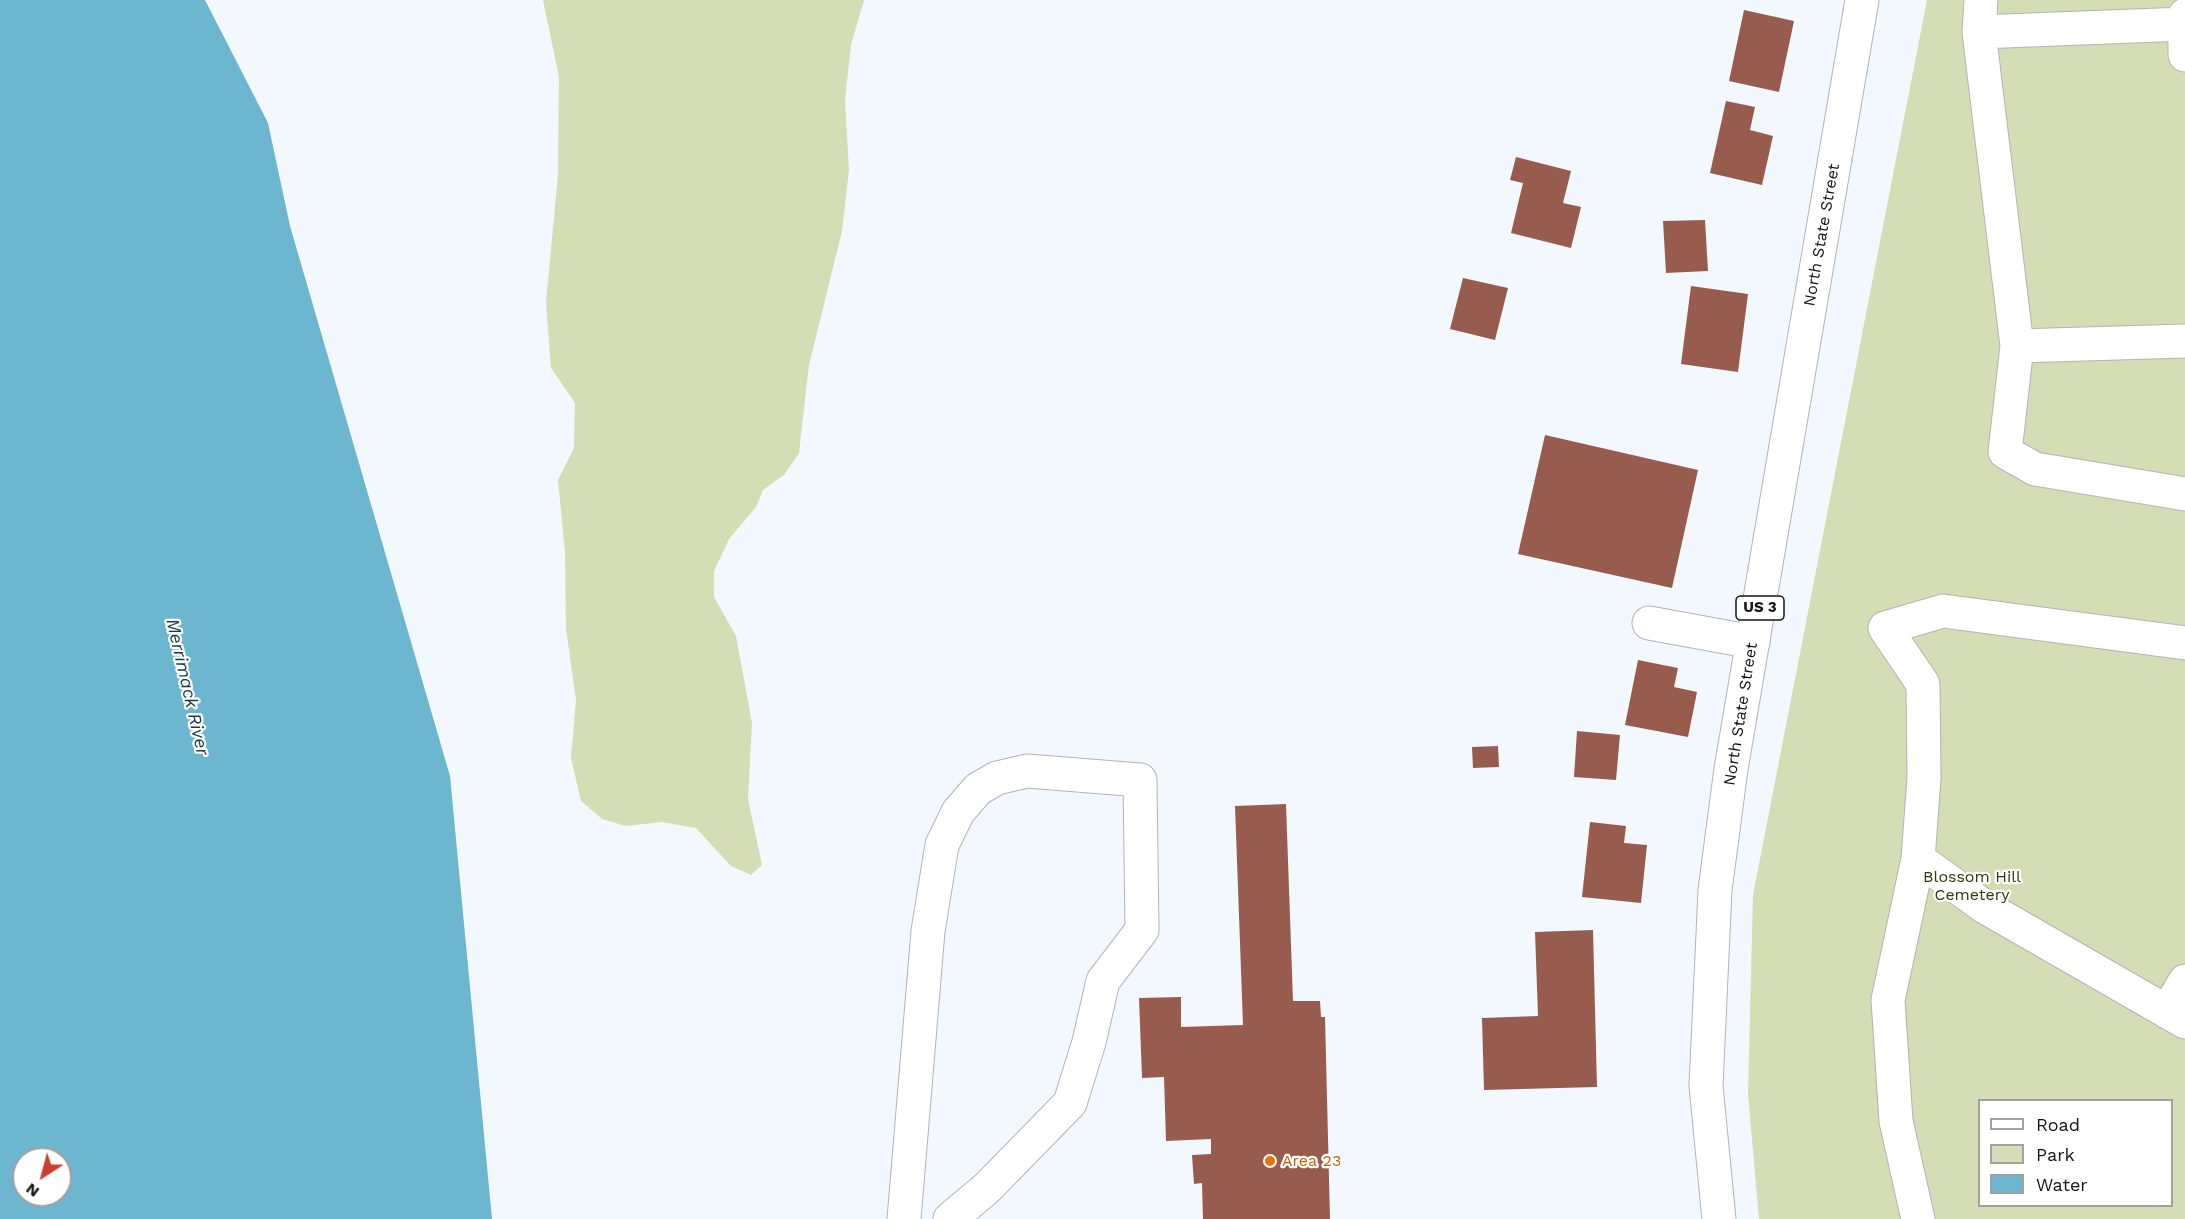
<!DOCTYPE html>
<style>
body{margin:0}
#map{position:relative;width:2185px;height:1219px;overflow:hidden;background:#f3f8fe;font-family:"Work Sans",sans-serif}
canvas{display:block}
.legend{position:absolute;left:1978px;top:1099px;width:195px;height:108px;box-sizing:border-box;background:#fff;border:2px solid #a1a1a2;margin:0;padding:8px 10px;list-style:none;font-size:18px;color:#141517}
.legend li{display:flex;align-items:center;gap:12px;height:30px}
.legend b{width:30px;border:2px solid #a1a1a2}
.north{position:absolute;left:12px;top:1147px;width:60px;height:60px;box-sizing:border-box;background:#fff;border:2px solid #a1a1a2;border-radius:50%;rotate:216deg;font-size:16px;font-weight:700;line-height:24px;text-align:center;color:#141517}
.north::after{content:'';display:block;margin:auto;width:21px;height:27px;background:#cb3e30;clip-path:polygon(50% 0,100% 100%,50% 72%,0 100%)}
</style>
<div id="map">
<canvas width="2185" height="1219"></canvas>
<ul class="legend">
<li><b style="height:8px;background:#fff"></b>Road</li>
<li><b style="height:16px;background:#d4ddb3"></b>Park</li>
<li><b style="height:16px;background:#6db6d0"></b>Water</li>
</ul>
<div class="north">N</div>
</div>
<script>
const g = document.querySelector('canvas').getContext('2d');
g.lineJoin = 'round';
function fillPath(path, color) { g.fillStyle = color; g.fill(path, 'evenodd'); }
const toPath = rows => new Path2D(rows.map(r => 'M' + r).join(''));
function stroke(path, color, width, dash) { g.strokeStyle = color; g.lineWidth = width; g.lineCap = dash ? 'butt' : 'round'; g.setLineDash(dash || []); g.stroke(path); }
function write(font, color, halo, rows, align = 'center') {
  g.font = font + ' "Work Sans",sans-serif'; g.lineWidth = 4.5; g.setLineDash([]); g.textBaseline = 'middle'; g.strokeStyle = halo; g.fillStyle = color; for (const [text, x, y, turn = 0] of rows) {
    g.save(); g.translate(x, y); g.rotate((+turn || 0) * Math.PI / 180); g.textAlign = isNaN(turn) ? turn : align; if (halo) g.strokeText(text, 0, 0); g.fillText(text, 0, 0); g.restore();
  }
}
fillPath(toPath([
 [543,0,864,0,851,45,845,100,849,170,842,231,809,365,799,453,784,475,763,490,756,507,729,539,714,571,714,597,736,636,752,723,748,799,762,865,751,875,731,866,696,828,662,822,626,826,602,819,581,801,571,758,576,700,566,629,565,552,558,480,574,448,575,403,551,368,546,302,558,175,559,77],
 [1927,0,2185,0,2185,1219,1759,1219,1748,1094,1753,895],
 [1980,1100,2172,1100,2172,1206,1980,1206]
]), '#d4ddb3');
fillPath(toPath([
 [0,0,205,0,268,123,290,226,450,776,492,1219,0,1219],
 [24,1159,60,1159,60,1195,24,1195]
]), '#6db6d0');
fillPath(toPath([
 [1744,10,1794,21,1779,92,1729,81],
 [1726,101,1755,107,1750,130,1773,136,1762,185,1710,173],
 [1516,157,1571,171,1563,203,1581,207,1571,248,1511,233,1523,183,1510,180],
 [1705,220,1708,271,1666,273,1663,221],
 [1463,278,1508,288,1495,340,1450,329],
 [1691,286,1748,294,1738,372,1681,364],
 [1545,435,1698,470,1672,588,1518,554],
 [1638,660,1678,668,1674,687,1697,692,1688,737,1625,725],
 [1577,731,1620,735,1616,780,1574,777],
 [1498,746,1499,767,1473,768,1472,747],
 [1286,804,1293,1001,1320,1001,1321,1017,1325,1017,1330,1219,1203,1219,1202,1183,1194,1184,1192,1155,1211,1154,1211,1139,1166,1141,1164,1077,1142,1078,1139,998,1181,997,1181,1027,1243,1025,1235,806],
 [1590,822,1626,826,1624,843,1647,845,1641,903,1582,897],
 [1593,930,1597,1087,1484,1090,1482,1018,1538,1016,1535,932]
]), '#985c4e');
const minor = toPath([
 [1981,0,1979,32,2017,346,2005,452,2035,469,2185,494],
 [2185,15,2185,55],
 [1979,32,2185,24],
 [2017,346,2185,341],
 [1649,623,1753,642],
 [1918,859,1985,907,2185,1022],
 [2167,1012,2185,981],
 [904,1219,928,931,942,845,958,812,978,789,997,778,1027,771,1140,780,1142,930,1103,981,1089,1042,1070,1103,987,1188,950,1219],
 [1918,1219,1896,1121,1888,1000,1918,859,1924,778,1923,684,1885,628,1943,611,2185,643]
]);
const major = toPath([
 [1719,1219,1706,1086,1715,890,1731,769,1862,0]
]);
stroke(minor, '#b0b4ba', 35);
stroke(major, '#b0b4ba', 35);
stroke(minor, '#fff', 33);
stroke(major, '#fff', 33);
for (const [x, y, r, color] of [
 [1270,1161,6,"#e8710a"]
]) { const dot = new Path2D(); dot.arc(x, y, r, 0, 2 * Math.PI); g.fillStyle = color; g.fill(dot); stroke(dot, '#fff', 2); }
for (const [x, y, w] of [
 [1760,608,48]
]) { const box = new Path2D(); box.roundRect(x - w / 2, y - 12, w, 24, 4.5); g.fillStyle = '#fff'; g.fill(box); stroke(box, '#141517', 1.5); }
write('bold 15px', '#141517', null, [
 ["US 3",1760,608]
]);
write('16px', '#141517', '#fff', [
 ["North State Street",1822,235,-80],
 ["North State Street",1741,714,-81]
]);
write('16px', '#323808', '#fff', [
 ["Blossom Hill",1972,877],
 ["Cemetery",1972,895]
]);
write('16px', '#c56008', '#fff', [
 ["Area 23",1282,1161]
], 'left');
write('italic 18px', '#173a45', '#fff', [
 ["Merrimack River",187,687,77]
]);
</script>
